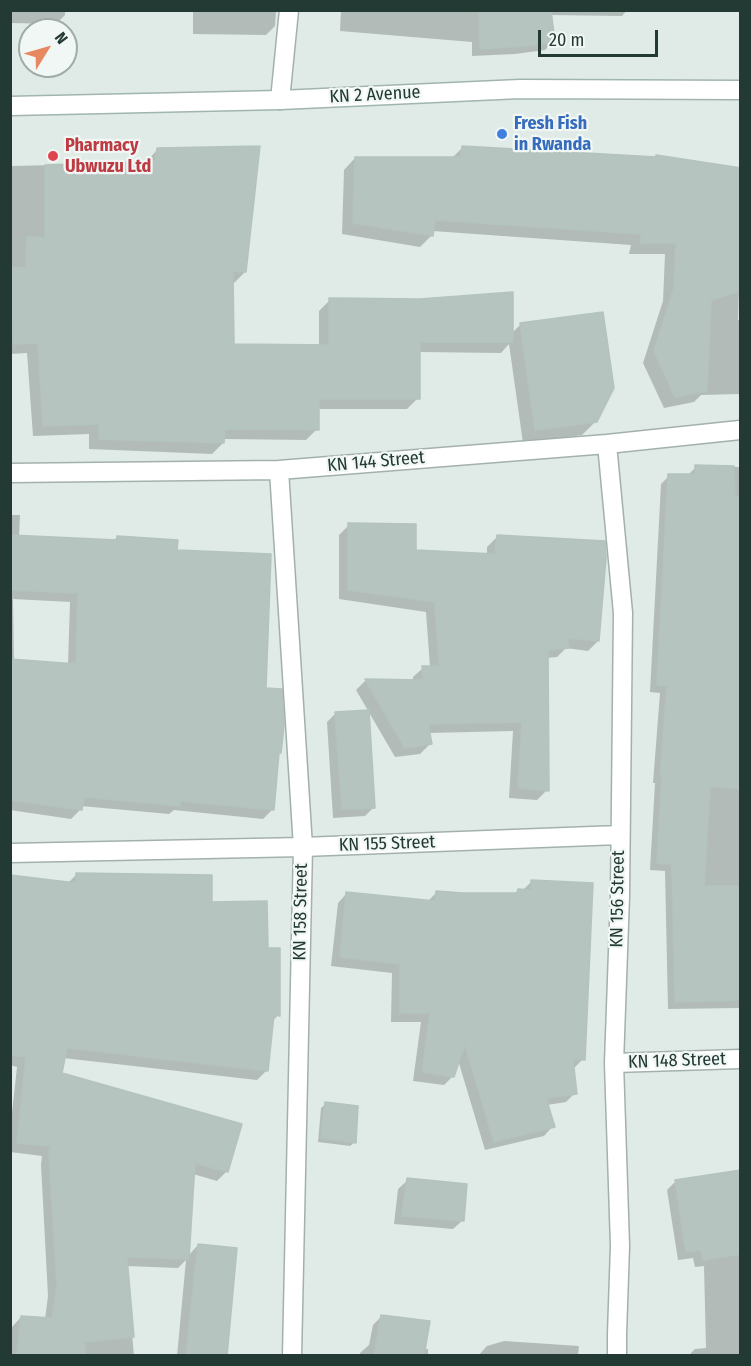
<!DOCTYPE html>
<style>
body{margin:0}
#map{position:relative;width:751px;height:1366px;overflow:hidden;background:#e0eae6;font-family:"Fira Sans Condensed",sans-serif}
canvas{display:block}
.frame{position:absolute;inset:0;border:12px solid #223934;pointer-events:none}
.north{position:absolute;left:18px;top:18px;width:60px;height:60px;box-sizing:border-box;background:#f0f7f4;border:2px solid #9eaba7;border-radius:50%;rotate:53deg;font-size:16px;font-weight:700;line-height:24px;text-align:center;color:#223934}
.north::after{content:'';display:block;margin:auto;width:21px;height:27px;background:#e88860;clip-path:polygon(50% 0,100% 100%,50% 72%,0 100%)}
.scale{position:absolute;left:538px;top:30px;width:120px;height:27px;box-sizing:border-box;border:3px solid #223934;border-top:0;padding-left:8px;font-size:18px;line-height:21px;white-space:nowrap;color:#223934;-webkit-text-stroke:4px #f0f7f4;paint-order:stroke}
</style>
<div id="map">
<canvas width="751" height="1366"></canvas>
<div class="frame"></div>
<div class="north">N</div>
<div class="scale">20 m</div>
</div>
<script>
const g = document.querySelector('canvas').getContext('2d');
g.lineJoin = 'round';
function fillPath(path, color) { g.fillStyle = color; g.fill(path, 'evenodd'); }
const toPath = rows => new Path2D(rows.map(r => 'M' + r).join(''));
function stroke(path, color, width, dash) { g.strokeStyle = color; g.lineWidth = width; g.lineCap = dash ? 'butt' : 'round'; g.setLineDash(dash || []); g.stroke(path); }
function write(font, color, halo, rows, align = 'center') {
  g.font = font + ' "Fira Sans Condensed",sans-serif'; g.lineWidth = 4.5; g.setLineDash([]); g.textBaseline = 'middle'; g.strokeStyle = halo; g.fillStyle = color; for (const [text, x, y, turn = 0] of rows) {
    g.save(); g.translate(x, y); g.rotate((+turn || 0) * Math.PI / 180); g.textAlign = isNaN(turn) ? turn : align; if (halo) g.strokeText(text, 0, 0); g.fillText(text, 0, 0); g.restore();
  }
}
fillPath(toPath([
 [10,10,65,10,65,15,56,24,10,23],
 [193,10,276,10,275,26,266,35,193,34],
 [341,10,627,10,622,16,550,15,554,41,545,50,515,54,472,56,472,42,340,31],
 [462,148,740,170,740,257,738,320,740,320,740,394,701,395,694,402,664,408,643,363,663,301,665,254,629,254,631,245,432,231,432,235,420,247,342,234,344,170,355,158,452,158],
 [158,149,245,272,234,283,232,282,232,345,319,347,319,311,330,300,512,333,521,324,596,421,582,435,523,443,509,344,501,353,418,352,418,398,407,409,318,409,317,429,306,440,223,439,223,443,212,454,89,449,89,434,33,436,27,353,10,354,10,166,146,163,147,161],
 [696,467,740,467,740,1008,668,1009,665,871,650,870,655,783,653,783,660,693,650,692,661,484,669,476,688,475],
 [10,515,20,515,19,537,113,542,117,537,176,552,264,689,280,752,278,755,272,810,263,819,174,810,169,814,81,806,80,810,71,819,10,810],
 [13,599,70,602,68,665,14,661],
 [349,525,415,551,487,555,487,547,497,537,598,641,588,651,566,648,557,657,546,658,547,790,537,800,509,798,513,731,428,733,430,744,420,754,395,757,356,690,366,680,413,681,413,677,423,668,430,667,426,612,339,599,339,535],
 [336,713,374,807,365,816,333,818,327,722],
 [76,875,210,903,266,950,278,1015,271,1023,267,1070,257,1080,63,1058,60,1074,227,1171,217,1181,193,1174,188,1256,198,1245,225,1356,177,1356,186,1260,178,1268,126,1266,134,1356,10,1356,12,1327,21,1317,45,1319,48,1296,41,1165,42,1156,10,1152,10,1131,17,1067,10,1065,10,876,68,883],
 [532,881,583,1059,574,1068,575,1093,566,1102,547,1105,553,1126,544,1136,485,1150,458,1060,453,1076,444,1085,413,1081,421,1022,391,1022,392,973,331,966,338,903,347,893,427,902,436,893,514,894,518,891,522,891],
 [326,1104,355,1142,350,1146,318,1142,321,1108],
 [740,1171,740,1356,688,1356,695,1349,706,1348,704,1266,695,1267,693,1258,678,1260,667,1190,676,1181],
 [408,1180,463,1220,453,1229,394,1224,398,1189],
 [381,1317,423,1349,428,1349,428,1356,360,1356,360,1353,369,1345,373,1325],
 [504,1341,579,1346,578,1356,478,1356,487,1346]
]), '#0003');
const building = toPath([
 [479,10,551,10,555,42,525,46,480,49,479,10],
 [260,146,246,272,233,271,234,344,329,345,329,298,420,299,513,292,513,342,420,342,420,399,319,399,319,430,225,429,224,443,99,439,99,424,43,426,38,343,13,344,10,267,26,268,27,237,45,238,45,165,155,161,157,148,260,146],
 [462,146,656,157,656,155,741,168,740,291,711,300,707,391,675,397,654,351,674,288,676,243,640,243,641,234,435,220,433,236,353,223,355,157,461,157,462,146],
 [603,312,614,388,597,422,535,430,520,323,603,312],
 [695,465,734,466,735,496,741,497,741,789,710,786,704,886,741,886,741,1000,675,1002,672,864,657,863,662,776,660,776,667,686,657,685,668,474,695,474,695,465],
 [348,523,416,524,416,550,495,554,497,535,605,541,606,558,599,641,567,638,569,648,548,650,549,791,518,788,522,722,428,724,432,744,405,748,365,679,423,680,422,666,439,666,435,602,348,590,348,523],
 [10,535,117,540,117,536,178,540,177,550,271,554,266,688,282,689,284,725,281,753,279,753,274,810,180,801,180,806,84,797,82,810,10,800,10,659,76,664,78,593,10,590,10,535],
 [369,710,375,808,342,809,335,712,369,710],
 [76,873,212,875,212,902,267,901,268,948,280,948,280,1016,274,1015,268,1071,67,1048,62,1073,242,1124,228,1172,195,1163,189,1259,127,1257,134,1337,85,1342,85,1356,17,1356,21,1316,52,1318,57,1285,49,1154,50,1146,17,1143,26,1057,10,1055,10,875,76,883,76,873],
 [531,880,593,883,585,1060,573,1059,577,1094,546,1098,555,1127,494,1142,465,1044,454,1077,422,1072,430,1013,400,1013,400,964,340,957,346,892,435,901,436,891,463,893,517,893,518,889,531,890,531,880],
 [325,1102,358,1106,356,1143,321,1138,325,1102],
 [741,1170,741,1254,703,1260,701,1250,686,1252,675,1180,741,1170],
 [407,1178,467,1184,464,1221,402,1216,407,1178],
 [198,1244,237,1248,227,1356,186,1356,198,1244],
 [381,1315,430,1321,424,1356,374,1356,381,1315]
]);
fillPath(building, '#b6c4bf');
stroke(building, '#b3c3bd', 1.5);
const street = toPath([
 [280,100,289,10],
 [607,444,623,613,620,896,614,1063,620,1246,617,1334,617,1356],
 [279,470,303,847,292,1356],
 [10,473,279,470,607,444,740,430],
 [10,853,303,847,619,835],
 [614,1063,740,1059]
]);
const secondary = toPath([
 [10,106,280,100,520,89,740,90]
]);
stroke(street, '#a3b1ad', 21);
stroke(secondary, '#a0b5ae', 21);
stroke(street, '#fff', 18);
stroke(secondary, '#fff', 18);
for (const [x, y, r, color] of [
 [502,134,6,"#3f7fe0"],
 [53,156,6,"#e0444e"]
]) { const dot = new Path2D(); dot.arc(x, y, r, 0, 2 * Math.PI); g.fillStyle = color; g.fill(dot); stroke(dot, '#f0f7f4', 2); }
write('18px', '#223934', '#f0f7f4', [
 ["KN 2 Avenue",375,95,-3],
 ["KN 144 Street",376,462,-5],
 ["KN 155 Street",387,844,-2],
 ["KN 156 Street",618,899,-89],
 ["KN 158 Street",301,912,-89],
 ["KN 148 Street",677,1061,-2]
]);
write('bold 18px', '#366cbe', '#f0f7f4', [
 ["Fresh Fish",514,124],
 ["in Rwanda",514,145]
], 'left');
write('bold 18px', '#be3a42', '#f0f7f4', [
 ["Pharmacy",65,146],
 ["Ubwuzu Ltd",65,167]
], 'left');
</script>
